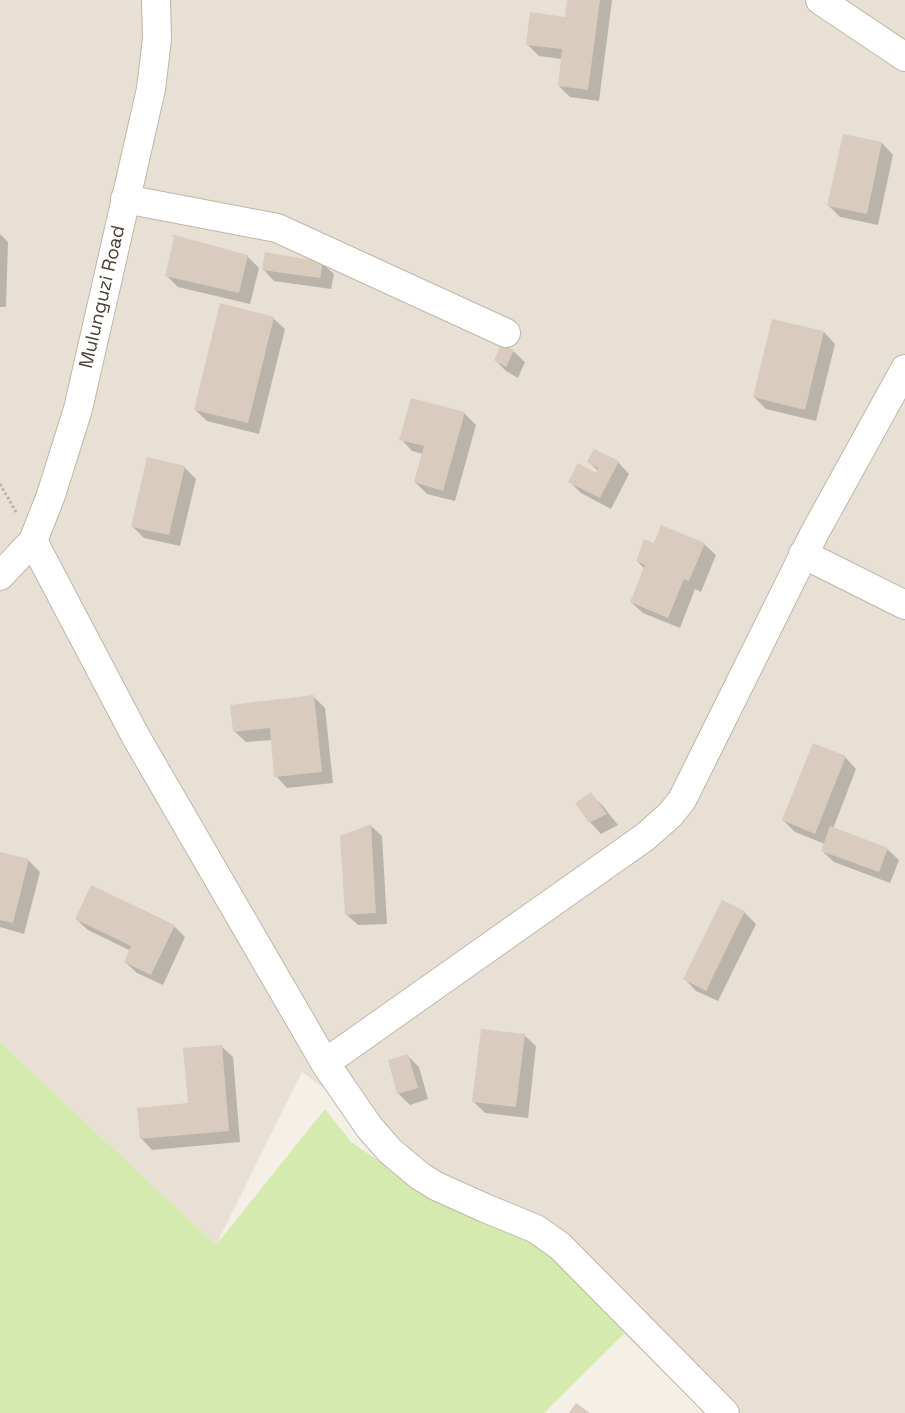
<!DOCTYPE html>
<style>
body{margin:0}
canvas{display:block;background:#f4efe7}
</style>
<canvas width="905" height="1413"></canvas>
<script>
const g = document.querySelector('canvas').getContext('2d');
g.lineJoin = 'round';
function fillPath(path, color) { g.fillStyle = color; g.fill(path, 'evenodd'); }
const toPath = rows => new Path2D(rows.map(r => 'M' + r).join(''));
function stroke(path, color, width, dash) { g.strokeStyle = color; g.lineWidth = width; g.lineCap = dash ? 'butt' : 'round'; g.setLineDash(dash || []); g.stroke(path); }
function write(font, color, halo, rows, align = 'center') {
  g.font = font + ' "Space Grotesk",sans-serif'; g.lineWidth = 4; g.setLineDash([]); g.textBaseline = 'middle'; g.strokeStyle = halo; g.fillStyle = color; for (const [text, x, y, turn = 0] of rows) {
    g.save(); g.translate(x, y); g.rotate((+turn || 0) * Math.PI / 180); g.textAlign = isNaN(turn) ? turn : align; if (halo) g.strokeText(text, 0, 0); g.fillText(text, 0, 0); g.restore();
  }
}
fillPath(toPath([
 [0,0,905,0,905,1413,705,1413,530,1241,302,1072,216,1245,0,1042]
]), '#e8e0d5');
fillPath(toPath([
 [0,1042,216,1245,325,1109,351,1142,391,1169,530,1241,581,1283,633,1325,544,1413,0,1413]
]), '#d5eaae');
fillPath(toPath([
 [569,0,612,0,599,101,570,97,559,86,562,59,539,56,527,44,566,18],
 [844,135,882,143,893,155,878,225,840,217,828,205],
 [0,234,8,242,6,307,0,307],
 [247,256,259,268,250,304,178,287,167,276],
 [322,263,334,274,331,289,274,281,263,269],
 [273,318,285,329,259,434,207,421,195,410],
 [824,332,835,344,816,421,766,409,754,397],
 [513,351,525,362,518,378,506,371,495,360],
 [464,413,476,425,455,501,427,494,415,482,423,454,412,451,401,439],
 [589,462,618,462,629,474,611,509,581,493,570,482,596,474,598,471],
 [184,467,196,479,180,546,144,538,132,526],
 [704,544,716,555,701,592,695,589,680,628,643,613,631,602,644,568,637,561,655,545],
 [314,697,325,708,333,783,287,788,276,776,272,740,246,742,234,731],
 [845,757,856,769,833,829,887,849,899,860,890,883,834,862,822,851,825,844,795,832,783,820],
 [591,794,602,805,618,825,601,834,590,822],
 [370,825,382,836,387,924,358,925,346,914],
 [0,853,28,860,40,872,24,934,0,927],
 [722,901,744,912,756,924,718,1001,696,991,685,979],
 [76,919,174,926,185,937,163,985,137,973,125,962,131,951,88,930],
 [524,1035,536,1046,528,1118,485,1113,473,1101],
 [221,1046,233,1057,240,1142,152,1150,141,1138,189,1104],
 [408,1056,419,1067,428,1099,410,1105,398,1093]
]), '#0003');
fillPath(toPath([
 [567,0,600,0,588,90,558,86,562,49,526,45,530,12,565,17],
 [843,134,882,142,867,214,827,206],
 [171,234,248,255,239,293,165,276,174,238],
 [265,252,323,262,320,278,262,270],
 [220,303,274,317,248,423,194,410],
 [772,319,824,331,805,410,753,397],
 [502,343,514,350,506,367,494,360],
 [411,398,465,412,443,491,414,482,424,446,399,440],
 [594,449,619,461,600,498,568,482,578,463,596,473,598,468,587,462],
 [147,457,185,466,169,535,131,527],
 [661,525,705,543,689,581,684,579,668,618,630,602,645,565,636,561,644,539,654,543],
 [314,695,322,772,274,777,270,728,233,732,230,705],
 [813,743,846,756,815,834,782,820],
 [591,792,607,814,589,823,575,803],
 [371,824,376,913,345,915,340,836],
 [830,826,888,848,879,872,821,851],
 [0,852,29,859,13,923,0,920],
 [91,885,175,925,151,975,124,962,131,946,75,919],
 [722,900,745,911,706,991,683,979],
 [481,1029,525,1034,516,1107,472,1102],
 [222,1045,229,1131,140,1139,137,1108,188,1103,183,1048],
 [408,1054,418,1088,397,1094,388,1060],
 [576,1403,590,1413,569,1413]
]), '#d9ccbf');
const minor = toPath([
 [820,0,905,57],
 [125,199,277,228,506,333],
 [33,541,136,737,325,1063,369,1127,390,1151,420,1176,436,1186,485,1208,536,1229,560,1246,725,1413],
 [803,554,905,605],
 [0,576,33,541,51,495,78,409,151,89,157,39,156,0],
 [325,1063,645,837,670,815,682,800,814,534,905,369]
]);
stroke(minor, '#c0b6a9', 30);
stroke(toPath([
 [0,484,16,512]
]), '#c3b09a', 3, [2.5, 2.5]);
stroke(minor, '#fff', 28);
write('19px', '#483f36', '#fff', [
 ["Mulunguzi Road",103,297,-77]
]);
</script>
